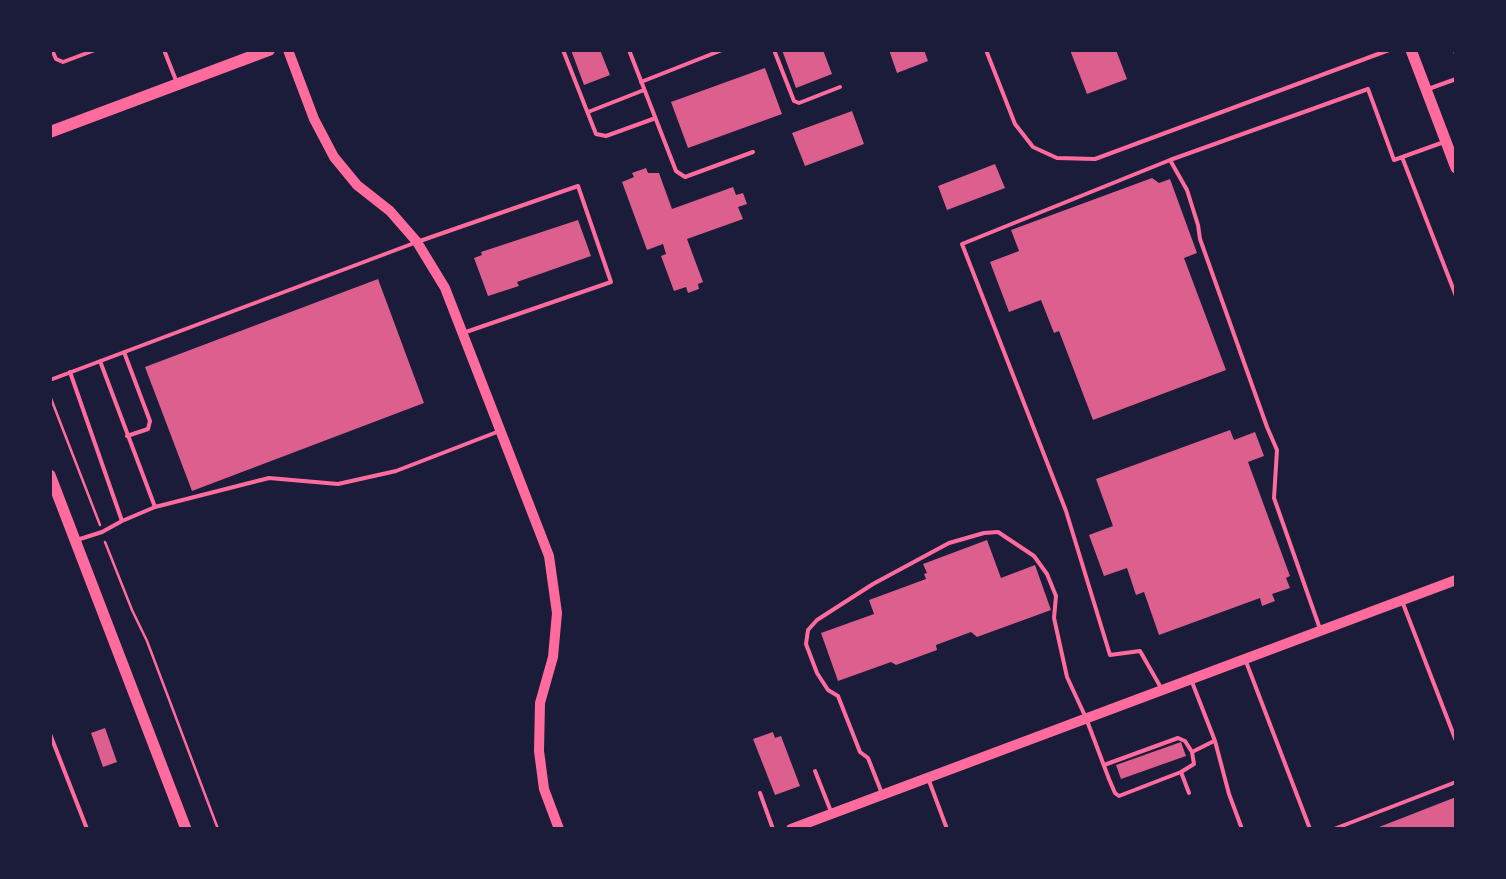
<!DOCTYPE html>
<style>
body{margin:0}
#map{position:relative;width:1506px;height:879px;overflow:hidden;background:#1b1b3a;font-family:Karla,sans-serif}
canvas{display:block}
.frame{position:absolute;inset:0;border:52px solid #1b1b3a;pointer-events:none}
</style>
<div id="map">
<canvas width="1506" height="879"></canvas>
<div class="frame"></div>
</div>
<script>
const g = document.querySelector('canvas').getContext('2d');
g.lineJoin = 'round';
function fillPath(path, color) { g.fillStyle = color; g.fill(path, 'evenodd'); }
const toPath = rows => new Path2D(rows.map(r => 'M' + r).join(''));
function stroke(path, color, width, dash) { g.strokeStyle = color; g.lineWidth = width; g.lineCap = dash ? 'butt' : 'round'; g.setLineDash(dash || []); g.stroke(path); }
fillPath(toPath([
 [571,50,600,50,610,75,584,85],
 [782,50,823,50,832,74,796,88],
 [889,50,924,50,928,61,897,73],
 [1070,50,1116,50,1127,79,1087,94],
 [765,68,782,114,688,148,671,102],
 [852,111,864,144,805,166,792,133],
 [995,164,1005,188,947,210,938,186],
 [646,168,648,173,659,173,672,209,733,187,736,195,743,193,747,204,738,207,743,219,687,239,703,282,698,284,699,289,688,293,686,287,674,291,661,256,666,254,663,244,647,250,622,182,634,177,632,173],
 [1152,178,1159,183,1170,179,1197,253,1184,258,1226,370,1093,420,1059,331,1054,333,1041,300,1009,312,990,262,1019,251,1011,230],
 [578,220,591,256,517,282,519,286,488,296,474,258,482,255,481,252],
 [378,279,424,403,192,491,145,367],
 [1230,430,1234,440,1255,432,1264,456,1248,462,1290,576,1286,578,1290,588,1272,594,1275,601,1262,606,1260,598,1159,635,1144,592,1136,595,1127,568,1104,576,1089,535,1113,526,1096,479],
 [987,540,1001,578,1035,565,1051,610,977,637,971,632,936,645,937,650,896,665,891,662,838,681,821,633,874,614,869,600,926,579,924,574,927,573,923,564],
 [105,728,117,762,103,767,91,733],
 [773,732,775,738,781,736,800,786,775,795,753,739],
 [1181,742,1186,756,1121,779,1116,765],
 [1456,797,1456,829,1374,829]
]), '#dd5f8e');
stroke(toPath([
 [50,396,100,525],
 [105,542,132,610,147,641,218,829]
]), '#ff6b9d', 2.5);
stroke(toPath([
 [52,50,56,59,63,62,95,50],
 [164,50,177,83],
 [563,50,596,134,606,136,653,119],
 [629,50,676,171,685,177,753,152],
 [774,50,794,101,799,103,840,87],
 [986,50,1015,124,1033,147,1057,158,1095,159,1389,50],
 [1455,50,1456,54],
 [641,82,722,50],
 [1431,88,1456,79],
 [588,112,644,90],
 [1402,157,1456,296],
 [1170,160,1187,190,1198,225,1200,239,1267,427,1277,450,1274,498,1319,626],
 [124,352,150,421,148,429,127,436],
 [100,361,155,507,269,478,338,484,396,471,497,432],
 [70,372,122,521,155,507],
 [50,380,417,242,578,186,611,282,463,333],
 [80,539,102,532,122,521],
 [1402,601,1456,741],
 [1245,659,1310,829],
 [1192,682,1215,741,1229,794,1242,829],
 [1160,686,1140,651,1110,655,1066,511,962,244,1170,160,1368,89,1394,160,1444,142],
 [50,734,87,829],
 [1192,752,1214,741],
 [815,771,830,809],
 [1181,772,1189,793],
 [928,778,947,829],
 [881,791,868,758,860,752,838,696,828,690,817,673,806,644,808,630,817,620,873,584,949,543,984,533,998,532,1034,556,1047,574,1056,596,1054,618,1067,677,1086,718,1109,779,1115,793,1119,796,1181,772,1194,764,1192,752,1185,741,1178,738,1104,765],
 [760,793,773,829],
 [1334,829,1456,782]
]), '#ff6b9d', 4);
stroke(toPath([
 [288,50,314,119,334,157,357,185,390,211,417,242,445,288,549,556,557,613,553,657,540,703,539,751,544,789,559,829],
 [791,829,1456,580]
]), '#ff6b9d', 10);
stroke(toPath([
 [1411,50,1456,168],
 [50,475,186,829]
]), '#ff6b9d', 11);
stroke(toPath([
 [50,132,269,50]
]), '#ff6b9d', 12);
</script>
